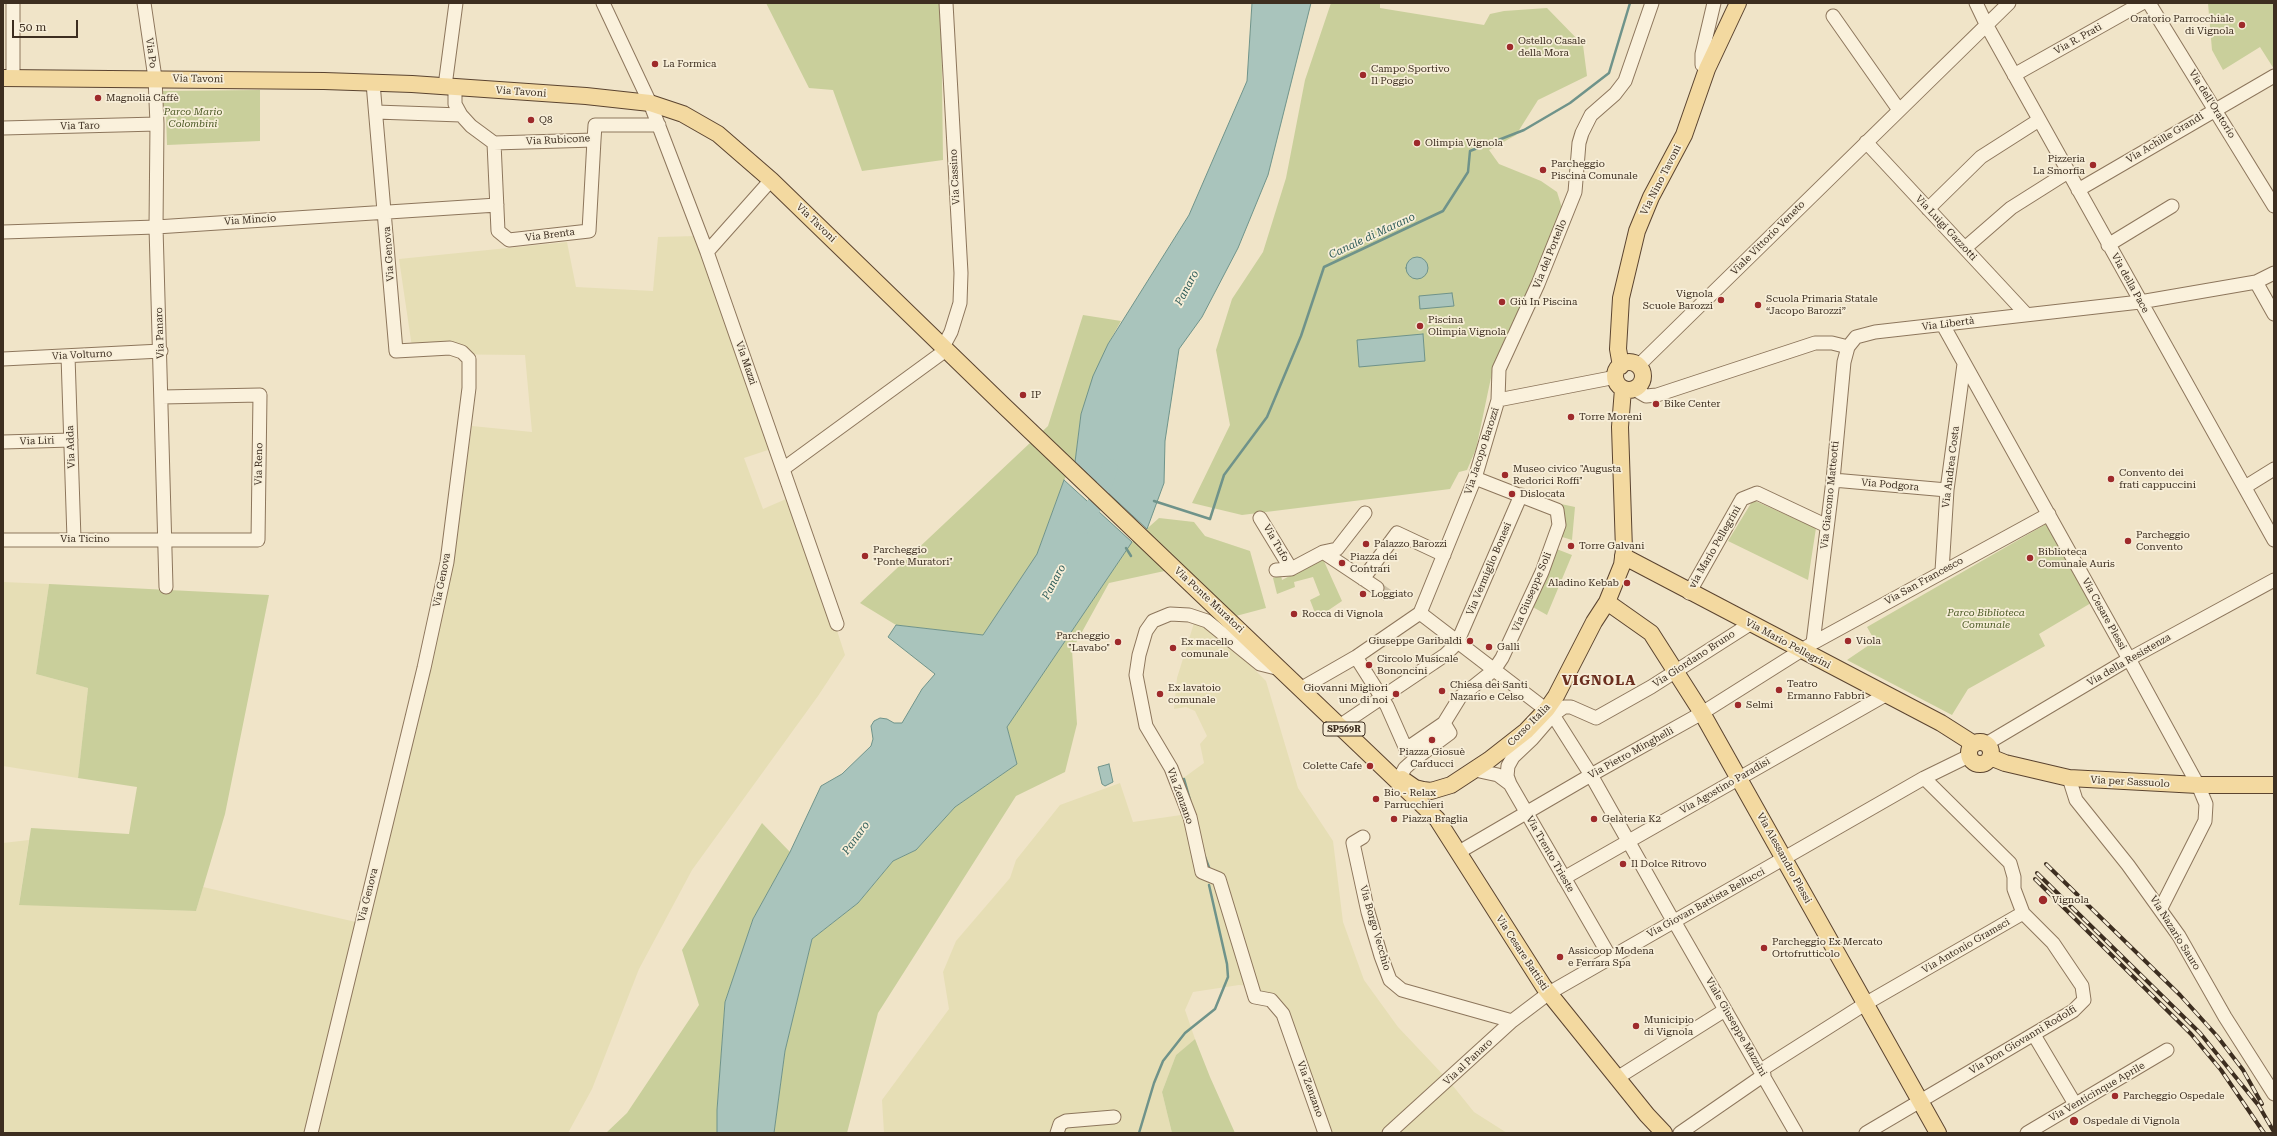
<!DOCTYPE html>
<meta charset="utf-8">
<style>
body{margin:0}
#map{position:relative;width:2277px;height:1136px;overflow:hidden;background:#f0e4c8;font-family:"Roboto Serif",serif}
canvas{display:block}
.frame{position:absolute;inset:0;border:4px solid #3d2e20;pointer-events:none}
.scale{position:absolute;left:12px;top:20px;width:66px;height:18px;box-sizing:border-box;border:2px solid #3d2e20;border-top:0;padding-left:5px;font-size:12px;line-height:14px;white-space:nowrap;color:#3d2e20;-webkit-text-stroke:3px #f7eed8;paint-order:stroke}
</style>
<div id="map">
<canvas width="2277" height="1136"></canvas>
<div class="frame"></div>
<div class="scale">50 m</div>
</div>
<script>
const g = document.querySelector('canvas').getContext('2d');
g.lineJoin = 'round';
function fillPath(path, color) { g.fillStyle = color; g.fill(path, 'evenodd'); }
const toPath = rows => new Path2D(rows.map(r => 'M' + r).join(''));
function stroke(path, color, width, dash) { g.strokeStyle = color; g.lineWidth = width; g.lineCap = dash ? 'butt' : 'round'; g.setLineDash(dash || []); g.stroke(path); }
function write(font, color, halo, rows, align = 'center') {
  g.font = font + ' "Roboto Serif",serif'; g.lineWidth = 3.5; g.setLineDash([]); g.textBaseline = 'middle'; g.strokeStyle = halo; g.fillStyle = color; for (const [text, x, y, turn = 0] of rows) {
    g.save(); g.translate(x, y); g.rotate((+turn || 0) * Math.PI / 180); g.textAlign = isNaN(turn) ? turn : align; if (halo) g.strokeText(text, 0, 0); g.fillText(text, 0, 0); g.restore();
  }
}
fillPath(toPath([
 [697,236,771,449,744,458,763,509,793,496,845,655,818,696,692,870,639,969,592,1089,568,1133,3,1133,3,843,29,840,19,904,196,911,203,887,369,925,448,586,472,426,532,432,525,355,413,354,399,259,567,242,576,287,653,291,658,237],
 [3,582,49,584,36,674,88,688,78,778,3,766],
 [1194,623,1219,634,1266,681,1298,788,1333,841,1343,922,1364,980,1398,1027,1449,1081,1474,1112,1507,1133,1319,1133,1272,998,1253,986,1239,985,1193,992,1185,1010,1195,1039,1176,1055,1162,1092,1172,1133,884,1133,882,1100,949,1009,943,972,956,941,1010,878,1016,860,1060,805,1120,783,1133,822,1188,814,1182,779,1204,763,1200,744,1207,736,1195,711,1186,707,1174,709,1177,678]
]), '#e6deb5');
fillPath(toPath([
 [766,3,941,3,943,160,862,171,833,90,809,88],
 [1331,3,1380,3,1380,8,1484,25,1490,14,1504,11,1547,8,1583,45,1587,76,1538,100,1516,135,1489,150,1499,164,1541,181,1557,192,1563,211,1493,368,1476,449,1467,470,1459,472,1450,489,1242,515,1192,503,1230,425,1216,350,1232,299,1263,252,1286,178,1305,80],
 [2208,3,2274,3,2274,69,2260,47,2223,70,2212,50],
 [260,90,260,141,167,145,166,116,160,116,161,91],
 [1083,315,1121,321,1108,344,1081,414,1075,462,1064,480,1037,554,983,635,896,625,860,603,1048,426],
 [1753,500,1816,528,1808,580,1728,541],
 [1561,504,1575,507,1572,540,1559,536],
 [1159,518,1194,522,1205,536,1250,551,1266,608,1236,616,1183,567,1109,583,1072,650,1077,724,1065,772,1016,796,878,1013,847,1133,774,1133,785,1051,812,939,858,903,893,861,916,850,955,807,1017,764,1007,727,1132,542],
 [2046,524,2091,603,2039,634,2045,646,1968,689,1952,715,1847,660,1875,641,1867,627],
 [1554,548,1572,555,1547,615,1531,606],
 [1323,559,1342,601,1317,618,1310,600,1320,595,1313,577,1294,582,1295,587,1277,594,1273,578,1281,575,1282,580],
 [49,584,269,595,225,814,196,911,19,905,31,828,129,834,137,787,78,778,88,688,36,674],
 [762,823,790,852,753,919,725,1002,717,1110,717,1133,606,1133,627,1113,699,1005,682,950],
 [1195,1039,1210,1077,1235,1133,1172,1133,1162,1092,1176,1055]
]), '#c9cf9b');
const water = toPath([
 [1252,3,1311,3,1268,175,1238,248,1202,317,1179,349,1165,441,1164,483,1147,529,1075,462,1081,414,1093,376,1108,344,1189,215,1247,81,1252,3],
 '1406 268a11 11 0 1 1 22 0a11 11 0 1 1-22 0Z',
 [1452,293,1454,306,1420,309,1419,296,1452,293],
 [1423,334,1425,361,1359,367,1357,340,1423,334],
 [1064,480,1132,542,1007,727,1017,764,955,807,916,850,893,861,858,903,812,939,785,1051,774,1133,717,1133,717,1110,725,1002,753,919,790,852,821,786,842,774,871,746,873,739,871,726,874,721,880,718,887,719,894,723,902,723,922,689,935,674,888,637,896,625,983,635,1037,554,1064,480],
 [1109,764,1113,782,1105,786,1102,784,1098,767,1109,764]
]);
fillPath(water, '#a9c4bc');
stroke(water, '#6f938a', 1);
stroke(toPath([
 [1154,501,1210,519,1224,475,1267,417,1301,336,1324,267,1443,211,1468,172,1470,151,1524,130,1570,103,1609,73,1630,3],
 [1126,548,1131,556],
 [1184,779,1190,800],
 [1205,857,1210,870],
 [1139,1133,1154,1083,1163,1061,1185,1033,1215,1009,1228,977,1227,964,1209,885]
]), '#6f938a', 2.5);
stroke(toPath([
 [1084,526,1104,485,1110,467]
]), '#a9c4bc', 16);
stroke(toPath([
 [1377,588,1391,598]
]), '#ccc0a6', 13, [13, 6]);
const minor = toPath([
 [144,3,155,78,157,124,156,227,166,587],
 [603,3,650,103,707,252,837,624],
 [1976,3,1987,26,2274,540],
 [2149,3,2274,206],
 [1833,16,1899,110],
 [1707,69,1702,65,1702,54,1714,3],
 [2014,75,2142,3],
 [13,78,13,3],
 [445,86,456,3],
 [455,87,455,104,461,115],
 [376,112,461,115,471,126,494,143,594,140,595,125,659,125],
 [3,128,157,124],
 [1866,142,2026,314],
 [494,143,498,231,509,240,589,231,594,140],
 [2078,190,2274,76],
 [1928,209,1981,157,2039,120],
 [3,232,156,227,497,205],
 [2108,245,2172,206],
 [1965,248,2011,208,2068,172],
 [707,252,771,180],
 [2256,282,2274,314],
 [1943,325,2129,659,2198,785,2206,804,2205,821,2161,908],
 [943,347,951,332,960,303,961,273,946,3],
 [68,356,74,539],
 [3,359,161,351],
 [1638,366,2009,3],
 [1634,389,1646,396,1657,395,1815,343,1832,343,1848,347],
 [1498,400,1616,377],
 [3,442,71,440],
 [783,469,946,350],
 [1833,480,1947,490],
 [2245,487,2274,469],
 [1260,518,1291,569],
 [3,540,258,540,260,395,162,397],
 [1323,552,1377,588],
 [1276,570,1291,569,1323,552,1337,549,1365,513],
 [1942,571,1947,490,1964,364],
 [1363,579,1397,533,1444,555],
 [1689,593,1742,499,1757,493,1827,526],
 [1420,613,1475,478,1498,400,1499,369,1538,284,1575,192,1579,143,1582,133,1591,115,1615,94,1625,81,1652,3],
 [1420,613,1553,715,1591,775,1671,917],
 [1813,643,1833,480,1844,362,1848,347,1856,337,1875,332,2140,302,2256,282,2274,273],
 [1356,657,1387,706,1406,749,1444,723,1450,733,1415,759,1405,768,1400,777],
 [1280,669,1260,664,1207,621,1189,615,1170,614,1153,621,1146,631,1139,655,1136,675,1146,726,1171,768,1190,817,1202,872,1219,879,1255,997,1271,1000,1283,1014,1325,1133],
 [1302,688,1356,657,1420,613],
 [1553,715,1564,707,1571,707,1596,718,1651,687,1750,624],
 [1444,723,1460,697,1494,670,1502,658,1542,572,1559,525,1557,510,1475,478],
 [1341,725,1445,655,1457,643,1521,495],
 [1986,744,2129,659,2274,580],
 [1475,770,1498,775,1510,784,1610,957],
 [2069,778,2076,800,2128,865,2179,936,2225,1017,2274,1094],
 [1510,784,1507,776,1508,766,1513,757,1532,739,1557,710],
 [1363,837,1353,843,1368,912,1381,956,1390,980,1402,990,1512,1021],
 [1459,852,1591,775,1702,713,1813,643,2049,514],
 [1564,878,1887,694],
 [1674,921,1796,1133],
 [2034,1035,2075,1104],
 [1761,1070,1865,1004,2023,913],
 [1617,1078,1725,1010],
 [311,1133,424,668,447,562,469,388,469,359,462,352,450,348,396,351,373,83],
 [1057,1133,1060,1124,1066,1121,1114,1117],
 [1389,1133,1512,1021,1549,993,1924,778,1969,756],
 [1680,1133,1764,1075],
 [1866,1133,2073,1011,2084,1000,2082,986,2053,943,2023,913,2014,889,2014,877,2010,863,1924,778],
 [2027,1133,2167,1050]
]);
const major = toPath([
 [3,78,324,81,412,84,586,96,650,103,683,114,718,134,771,180,1002,404,1437,819,1544,987,1647,1115,1664,1133],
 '1615 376a14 14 0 1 1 28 0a14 14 0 1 1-28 0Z',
 [1621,366,1618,349,1621,298,1637,231,1651,197,1684,135,1707,69,1738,3],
 [1623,556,1941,723,1974,744],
 [1607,602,1651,633,1702,713,1938,1133],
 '1969 753a11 11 0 1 1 22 0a11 11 0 1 1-22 0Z',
 [1990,757,2005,763,2069,778,2198,785,2274,785],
 [1402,779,1415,788,1423,790,1431,791,1451,785,1489,760,1526,731,1547,709,1556,696,1594,622,1607,602,1622,565,1624,550,1620,427,1623,389]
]);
stroke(minor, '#8d765c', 15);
stroke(major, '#5b4430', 18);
stroke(minor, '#faf1dc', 13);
stroke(major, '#f3d9a0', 16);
const rail = toPath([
 [2046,864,2180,995,2217,1036,2243,1070,2262,1104],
 [2037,873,2200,1033,2259,1106,2274,1132],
 [2035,879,2191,1034,2221,1070,2264,1133]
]);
stroke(rail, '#3d2e20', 4);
stroke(rail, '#f7eed8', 2.5, [8]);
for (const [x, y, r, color] of [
 [2242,25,4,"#9e2a2b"],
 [1510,47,4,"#9e2a2b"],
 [655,64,4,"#9e2a2b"],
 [1363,75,4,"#9e2a2b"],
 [98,98,4,"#9e2a2b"],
 [531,120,4,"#9e2a2b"],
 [1417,143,4,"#9e2a2b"],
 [2093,165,4,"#9e2a2b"],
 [1543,170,4,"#9e2a2b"],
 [1721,300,4,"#9e2a2b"],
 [1502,302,4,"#9e2a2b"],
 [1758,305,4,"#9e2a2b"],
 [1420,326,4,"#9e2a2b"],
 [1023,395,4,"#9e2a2b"],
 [1656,404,4,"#9e2a2b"],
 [1571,417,4,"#9e2a2b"],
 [1505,475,4,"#9e2a2b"],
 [2111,479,4,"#9e2a2b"],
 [1512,494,4,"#9e2a2b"],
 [2128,541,4,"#9e2a2b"],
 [1366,544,4,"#9e2a2b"],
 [1571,546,4,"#9e2a2b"],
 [865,556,4,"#9e2a2b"],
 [2030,558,4,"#9e2a2b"],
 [1342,563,4,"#9e2a2b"],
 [1627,583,4,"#9e2a2b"],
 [1363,594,4,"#9e2a2b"],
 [1294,614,4,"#9e2a2b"],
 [1470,641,4,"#9e2a2b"],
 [1848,641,4,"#9e2a2b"],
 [1118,642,4,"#9e2a2b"],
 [1489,647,4,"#9e2a2b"],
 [1173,648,4,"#9e2a2b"],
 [1369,665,4,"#9e2a2b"],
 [1779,690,4,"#9e2a2b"],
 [1442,691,4,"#9e2a2b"],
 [1160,694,4,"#9e2a2b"],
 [1396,694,4,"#9e2a2b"],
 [1738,705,4,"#9e2a2b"],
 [1432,740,4,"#9e2a2b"],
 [1370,766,4,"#9e2a2b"],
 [1376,799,4,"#9e2a2b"],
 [1394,819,4,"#9e2a2b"],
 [1594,819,4,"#9e2a2b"],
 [1623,864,4,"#9e2a2b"],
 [2043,900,5,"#9e2a2b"],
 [1764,948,4,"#9e2a2b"],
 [1560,957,4,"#9e2a2b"],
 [1636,1026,4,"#9e2a2b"],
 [2115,1096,4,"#9e2a2b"],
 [2074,1121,5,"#9e2a2b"]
]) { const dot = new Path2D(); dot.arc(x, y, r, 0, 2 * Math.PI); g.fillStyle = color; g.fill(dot); stroke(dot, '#f7eed8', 1.5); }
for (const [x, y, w] of [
 [1344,729,42]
]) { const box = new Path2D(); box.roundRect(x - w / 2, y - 7, w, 14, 3); g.fillStyle = '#f7eed8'; g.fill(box); stroke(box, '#3d2e20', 1); }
write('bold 9px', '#3d2e20', null, [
 ["SP569R",1344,729]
]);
write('10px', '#3d2e20', '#f7eed8', [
 ["Oratorio Parrocchiale",2234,19,"right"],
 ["di Vignola",2234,31,"right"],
 ["Ostello Casale",1518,41],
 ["della Mora",1518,53],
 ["La Formica",663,64],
 ["Campo Sportivo",1371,69],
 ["Il Poggio",1371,81],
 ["Magnolia Caffè",106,98],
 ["Q8",539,120],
 ["Olimpia Vignola",1425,143],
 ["Pizzeria",2085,159,"right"],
 ["La Smorfia",2085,171,"right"],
 ["Parcheggio",1551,164],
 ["Piscina Comunale",1551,176],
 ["Vignola",1713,294,"right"],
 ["Scuole Barozzi",1713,306,"right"],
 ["Scuola Primaria Statale",1766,299],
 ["“Jacopo Barozzi”",1766,311],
 ["Giù In Piscina",1510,302],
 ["Piscina",1428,320],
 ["Olimpia Vignola",1428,332],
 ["IP",1031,395],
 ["Bike Center",1664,404],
 ["Torre Moreni",1579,417],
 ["Museo civico \"Augusta",1513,469],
 ["Redorici Roffi\"",1513,481],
 ["Convento dei",2119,473],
 ["frati cappuccini",2119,485],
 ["Dislocata",1520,494],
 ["Parcheggio",2136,535],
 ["Convento",2136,547],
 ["Palazzo Barozzi",1374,544],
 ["Torre Galvani",1579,546],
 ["Parcheggio",873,550],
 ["\"Ponte Muratori\"",873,562],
 ["Biblioteca",2038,552],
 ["Comunale Auris",2038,564],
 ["Piazza dei",1350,557],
 ["Contrari",1350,569],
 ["Aladino Kebab",1619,583,"right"],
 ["Loggiato",1371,594],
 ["Rocca di Vignola",1302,614],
 ["Parcheggio",1110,636,"right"],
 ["\"Lavabo\"",1110,648,"right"],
 ["Giuseppe Garibaldi",1462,641,"right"],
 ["Viola",1856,641],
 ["Ex macello",1181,642],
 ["comunale",1181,654],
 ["Galli",1497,647],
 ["Circolo Musicale",1377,659],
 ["Bononcini",1377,671],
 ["Teatro",1787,684],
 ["Ermanno Fabbri",1787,696],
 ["Chiesa dei Santi",1450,685],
 ["Nazario e Celso",1450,697],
 ["Ex lavatoio",1168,688],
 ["comunale",1168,700],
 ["Giovanni Migliori",1388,688,"right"],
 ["uno di noi",1388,700,"right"],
 ["Selmi",1746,705],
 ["Piazza Giosuè",1432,752,"center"],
 ["Carducci",1432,764,"center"],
 ["Colette Cafe",1362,766,"right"],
 ["Bio - Relax",1384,793],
 ["Parrucchieri",1384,805],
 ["Piazza Braglia",1402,819],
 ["Gelateria K2",1602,819],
 ["Il Dolce Ritrovo",1631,864],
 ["Vignola",2052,900],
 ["Parcheggio Ex Mercato",1772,942],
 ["Ortofrutticolo",1772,954],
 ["Assicoop Modena",1568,951],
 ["e Ferrara Spa",1568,963],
 ["Municipio",1644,1020],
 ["di Vignola",1644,1032],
 ["Parcheggio Ospedale",2123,1096],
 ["Ospedale di Vignola",2083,1121]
], 'left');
write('10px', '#3d2e20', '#f7eed8', [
 ["Via R. Prati",2078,39,-29],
 ["Via Po",151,53,82],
 ["Via Tavoni",198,79,1],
 ["Via Tavoni",521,92,4],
 ["Via dell'Oratorio",2212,104,58],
 ["Via Taro",80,126,-1],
 ["Via Achille Grandi",2165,138,-31],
 ["Via Rubicone",558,140,-3],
 ["Via Cassino",955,177,-93],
 ["Via Nino Tavoni",1661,180,-63],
 ["Via Mincio",250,220,-4],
 ["Via Tavoni",816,223,44],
 ["Via Luigi Gazzotti",1946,228,47],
 ["Via Brenta",550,235,-7],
 ["Viale Vittorio Veneto",1768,238,-45],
 ["Via Genova",389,254,-94],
 ["Via del Portello",1550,254,-68],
 ["Via della Pace",2130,283,61],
 ["Via Libertà",1948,324,-7],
 ["Via Panaro",160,333,-92],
 ["Via Volturno",82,355,-3],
 ["Via Mazzi",746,363,71],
 ["Via Liri",37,441,-2],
 ["Via Adda",71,447,-92],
 ["Via Jacopo Barozzi",1482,451,-72],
 ["Via Reno",259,464,-89],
 ["Via Andrea Costa",1951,467,-83],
 ["Via Podgora",1890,485,5],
 ["Via Giacomo Matteotti",1830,495,-84],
 ["Via Ticino",85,539],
 ["Via Tufo",1276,543,60],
 ["via Mario Pellegrini",1715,547,-60],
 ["Via Vermiglio Bonesi",1489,569,-67],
 ["Via Genova",442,580,-79],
 ["Via San Francesco",1924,581,-29],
 ["Via Giuseppe Soli",1532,592,-67],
 ["Via Ponte Muratori",1209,600,43],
 ["Via Cesare Plessi",2104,614,61],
 ["Via Mario Pellegrini",1788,644,28],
 ["Via Giordano Bruno",1694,659,-33],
 ["Via della Resistenza",2129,660,-30],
 ["Corso Italia",1529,725,-45],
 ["Via Pietro Minghelli",1631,753,-29],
 ["Via per Sassuolo",2130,782,3],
 ["Via Agostino Paradisi",1725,786,-30],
 ["Via Zenzano",1180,796,70],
 ["Via Trento Trieste",1550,854,60],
 ["Via Alessandro Plessi",1784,858,61],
 ["Via Genova",368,895,-76],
 ["Via Giovan Battista Bellucci",1706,903,-29],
 ["Via Borgo Vecchio",1375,928,74],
 ["Via Nazario Sauro",2175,933,58],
 ["Via Antonio Gramsci",1966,946,-30],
 ["Via Cesare Battisti",1522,953,57],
 ["Viale Giuseppe Mazzini",1736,1027,60],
 ["Via Don Giovanni Rodolfi",2023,1040,-31],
 ["Via al Panaro",1468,1062,-43],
 ["Via Zenzano",1310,1089,70],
 ["Via Venticinque Aprile",2097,1092,-30]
]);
write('italic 10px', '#4d5a26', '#f7eed8', [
 ["Parco Mario",193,112],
 ["Colombini",193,124],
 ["Parco Biblioteca",1986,613],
 ["Comunale",1986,625]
]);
write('italic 11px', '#2f5d5a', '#f7eed8', [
 ["Canale di Marano",1372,236,-25],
 ["Panaro",1187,288,-62],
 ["Panaro",1054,582,-62],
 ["Panaro",856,838,-54]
]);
g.letterSpacing = '1px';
write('bold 14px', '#6b2e1e', '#f7eed8', [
 ["VIGNOLA",1599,681]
]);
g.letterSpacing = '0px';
</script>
